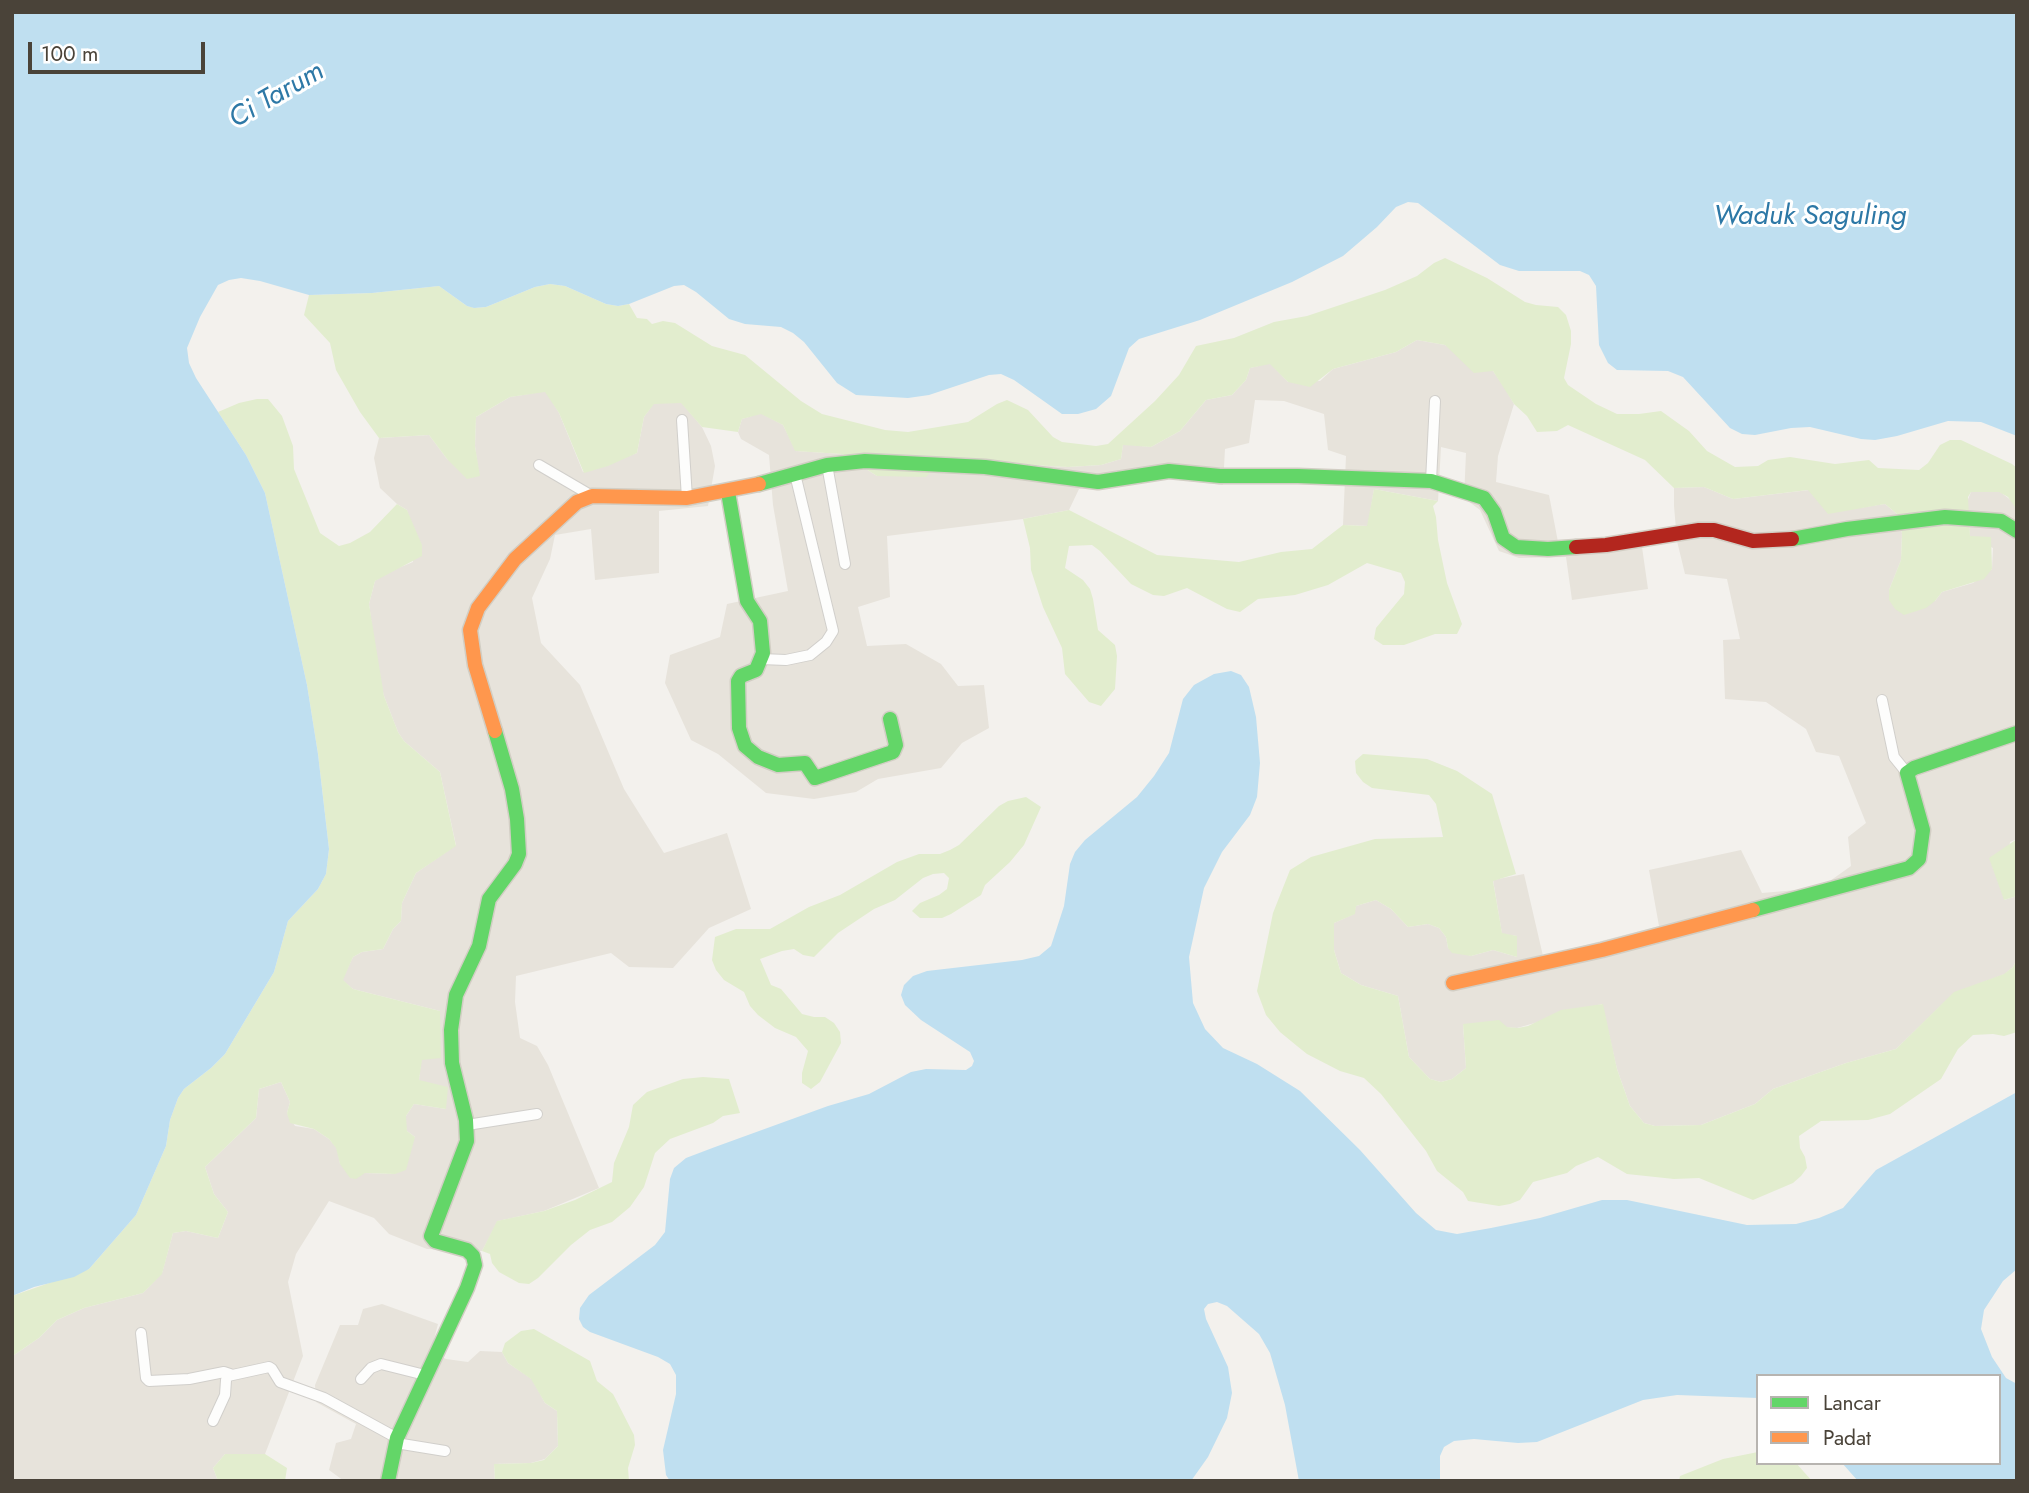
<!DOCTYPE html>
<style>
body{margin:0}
#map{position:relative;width:2029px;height:1493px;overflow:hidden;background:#f3f1ed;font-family:Jost,sans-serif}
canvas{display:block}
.frame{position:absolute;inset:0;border:14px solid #4a4339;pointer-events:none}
.legend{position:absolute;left:1756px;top:1374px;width:245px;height:91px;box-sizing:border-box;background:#fff;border:2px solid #b7b4b0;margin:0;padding:9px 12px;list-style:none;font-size:21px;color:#4a4339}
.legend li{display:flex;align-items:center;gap:14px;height:35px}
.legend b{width:35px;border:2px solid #b7b4b0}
.scale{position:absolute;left:28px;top:42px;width:177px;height:32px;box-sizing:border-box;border:4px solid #4a4339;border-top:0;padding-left:9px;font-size:21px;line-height:24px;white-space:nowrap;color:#4a4339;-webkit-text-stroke:5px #fff;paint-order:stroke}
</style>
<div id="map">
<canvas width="2029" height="1493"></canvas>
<div class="frame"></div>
<ul class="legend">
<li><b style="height:9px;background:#63d668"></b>Lancar</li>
<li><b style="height:9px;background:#ff974d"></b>Padat</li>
</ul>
<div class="scale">100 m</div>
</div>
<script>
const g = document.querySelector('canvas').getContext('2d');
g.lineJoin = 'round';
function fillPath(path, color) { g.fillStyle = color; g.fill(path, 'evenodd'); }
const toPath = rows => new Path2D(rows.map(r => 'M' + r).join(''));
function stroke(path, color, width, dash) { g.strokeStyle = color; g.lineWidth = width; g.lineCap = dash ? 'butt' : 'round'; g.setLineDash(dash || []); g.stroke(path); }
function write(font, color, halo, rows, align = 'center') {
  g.font = font + ' Jost,sans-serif'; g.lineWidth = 6; g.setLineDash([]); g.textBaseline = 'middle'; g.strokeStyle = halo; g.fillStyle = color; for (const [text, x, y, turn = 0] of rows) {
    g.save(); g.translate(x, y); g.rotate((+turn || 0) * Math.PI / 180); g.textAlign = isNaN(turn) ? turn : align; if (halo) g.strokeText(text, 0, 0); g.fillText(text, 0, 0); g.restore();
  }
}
fillPath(toPath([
 [1417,340,1445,345,1493,371,1505,388,1514,404,1498,456,1496,482,1549,495,1558,542,1640,533,1648,589,1572,600,1566,557,1519,558,1499,551,1480,510,1464,498,1466,453,1441,447,1438,501,1374,489,1368,526,1343,525,1346,456,1328,450,1324,414,1284,401,1255,400,1249,443,1225,449,1223,485,1160,478,1079,489,1069,510,1023,519,887,536,890,597,858,607,867,646,906,644,941,664,958,686,984,685,989,728,962,743,941,768,878,779,856,792,814,799,766,793,718,754,691,740,665,683,670,655,720,637,727,604,788,591,773,505,769,455,741,439,738,432,742,419,761,413,783,425,796,451,842,454,877,476,943,460,1068,467,1101,465,1121,459,1123,444,1151,447,1180,431,1206,400,1232,395,1246,380,1250,368,1270,363,1288,382,1320,381,1333,369,1396,352],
 [546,391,559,413,583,472,637,453,644,417,654,403,682,403,702,427,711,446,715,466,708,506,659,511,659,573,595,580,591,529,555,535,550,559,532,598,541,643,580,685,624,789,664,853,727,833,751,909,709,928,673,968,629,967,611,953,516,976,515,1002,520,1038,537,1046,548,1065,599,1188,544,1211,498,1221,482,1251,427,1249,389,1234,374,1218,329,1201,296,1254,288,1282,303,1356,265,1454,225,1454,213,1468,218,1481,12,1481,14,1355,39,1338,57,1320,84,1308,143,1293,162,1273,173,1233,186,1231,218,1238,228,1212,214,1194,205,1167,256,1118,259,1089,281,1082,290,1102,287,1113,295,1126,314,1129,329,1139,337,1148,340,1164,365,1173,395,1174,415,1137,407,1131,405,1126,406,1116,414,1104,446,1109,419,1080,421,1060,440,1011,353,989,342,980,353,957,362,952,383,949,393,929,401,921,402,903,416,873,456,845,440,772,404,741,398,732,384,696,378,673,369,604,375,581,384,574,413,562,407,510,397,504,380,488,374,458,379,438,429,435,447,459,479,476,475,446,476,417,510,397],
 [1704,487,1733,499,1809,490,1858,508,1885,504,1897,514,1902,533,1901,560,1889,590,1935,601,1942,592,1973,583,1992,569,1993,548,1970,536,1967,502,1971,492,1999,491,2012,501,2017,510,2017,839,2010,842,2004,900,2017,896,2017,959,2013,967,2005,974,1954,993,1896,1049,1846,1063,1773,1089,1755,1104,1701,1125,1655,1126,1644,1123,1630,1106,1617,1069,1602,1004,1517,1028,1463,1024,1466,1068,1452,1079,1441,1082,1430,1079,1409,1057,1398,996,1361,985,1341,973,1334,950,1334,923,1354,914,1356,906,1376,900,1391,909,1408,927,1428,924,1439,928,1446,937,1448,948,1471,956,1493,950,1517,957,1517,936,1502,934,1493,880,1524,874,1543,956,1659,926,1649,870,1741,850,1762,893,1820,888,1851,866,1848,837,1866,823,1839,756,1816,752,1806,729,1766,702,1725,699,1723,640,1740,639,1727,579,1685,574,1677,541,1674,506,1674,488],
 [382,1304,438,1324,431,1351,446,1359,468,1362,480,1351,502,1352,508,1363,532,1379,545,1403,557,1411,558,1446,545,1459,531,1463,494,1464,495,1481,344,1481,329,1470,336,1443,351,1439,356,1424,316,1402,315,1385,340,1325,358,1325,363,1309]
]), '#e7e3db');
fillPath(toPath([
 [1445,258,1487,278,1525,302,1536,305,1558,307,1566,315,1571,331,1571,344,1564,378,1568,385,1596,404,1617,414,1639,414,1661,411,1689,431,1707,451,1735,467,1758,466,1768,460,1790,457,1835,464,1869,460,1878,468,1919,470,1928,463,1940,445,1950,440,1961,440,2012,464,2017,468,2017,510,2008,497,1999,492,1971,492,1968,497,1970,536,1991,537,1992,569,1984,579,1942,592,1935,601,1926,608,1904,615,1895,609,1889,600,1889,590,1901,560,1902,533,1897,514,1885,504,1828,514,1808,490,1733,499,1704,487,1674,488,1645,460,1568,425,1557,431,1537,432,1527,416,1514,404,1493,371,1474,373,1445,345,1417,340,1396,352,1333,369,1310,387,1288,382,1270,364,1250,368,1246,380,1232,395,1206,400,1180,431,1151,447,1123,445,1121,459,1101,465,1068,467,943,460,926,477,877,476,842,454,795,451,783,425,761,414,742,419,738,432,702,427,681,403,654,404,644,417,637,453,608,466,584,473,559,413,545,392,510,397,476,417,475,446,480,476,467,479,447,459,429,435,379,438,360,412,336,370,330,343,304,315,309,295,372,293,439,286,467,306,475,308,486,307,535,287,550,284,565,286,606,304,618,306,629,304,637,318,647,319,652,324,663,321,675,323,712,346,745,355,801,401,822,414,885,430,908,432,968,422,997,404,1007,400,1028,410,1053,437,1062,442,1096,446,1108,444,1155,401,1179,375,1196,346,1234,338,1274,322,1307,316,1385,290,1417,276,1434,263],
 [257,399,268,399,282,416,293,446,294,469,320,533,339,546,350,543,370,532,397,504,407,510,422,545,422,556,375,581,369,604,384,696,398,732,404,741,440,772,456,846,416,873,402,903,401,921,393,929,383,949,362,952,353,957,343,980,353,989,440,1011,441,1058,422,1060,419,1080,448,1087,446,1109,414,1104,406,1116,407,1131,415,1137,406,1170,395,1174,365,1173,356,1179,350,1178,340,1164,336,1148,329,1139,314,1129,290,1123,287,1113,290,1102,281,1082,259,1089,256,1118,205,1167,214,1194,228,1212,218,1238,186,1231,173,1233,162,1274,143,1293,84,1308,57,1320,39,1338,14,1355,12,1392,12,1296,89,1269,136,1215,166,1146,170,1120,178,1098,184,1089,211,1068,225,1054,274,972,288,921,318,889,326,874,329,849,318,754,307,685,265,493,246,455,218,412,239,403],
 [1374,489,1438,501,1433,506,1436,517,1438,540,1447,583,1462,624,1457,634,1435,634,1404,645,1383,645,1374,639,1376,628,1404,594,1405,582,1401,573,1367,563,1328,585,1295,595,1258,599,1240,612,1227,609,1187,588,1164,596,1153,595,1131,584,1100,551,1092,545,1069,546,1065,568,1083,580,1090,589,1093,599,1098,630,1115,645,1117,656,1115,689,1101,706,1089,702,1065,674,1062,648,1043,607,1031,570,1030,548,1023,519,1069,510,1157,555,1239,562,1281,552,1312,549,1343,525,1367,526],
 [1363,754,1427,759,1457,771,1492,794,1516,874,1493,881,1502,933,1517,936,1517,957,1493,950,1471,956,1452,953,1448,948,1446,937,1439,928,1428,924,1408,927,1391,909,1376,900,1356,906,1355,914,1334,923,1334,950,1341,973,1361,985,1398,996,1409,1057,1430,1079,1441,1082,1452,1079,1466,1068,1463,1024,1499,1020,1507,1027,1518,1028,1528,1026,1561,1010,1603,1004,1617,1069,1630,1106,1644,1123,1655,1126,1701,1125,1755,1104,1773,1089,1846,1063,1896,1049,1954,992,2004,974,2013,967,2017,959,2017,1032,2004,1036,1993,1034,1973,1035,1958,1049,1941,1079,1890,1114,1868,1120,1821,1121,1799,1136,1800,1148,1805,1157,1807,1168,1801,1176,1793,1183,1753,1200,1699,1178,1674,1179,1627,1174,1598,1157,1576,1166,1567,1173,1533,1182,1520,1200,1510,1204,1499,1206,1468,1201,1463,1192,1437,1171,1426,1151,1381,1094,1364,1078,1340,1071,1307,1054,1297,1046,1280,1032,1266,1015,1257,991,1273,913,1290,870,1311,857,1375,839,1443,837,1436,804,1429,795,1372,788,1363,782,1356,773,1355,761],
 [1026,797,1041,807,1024,845,1010,862,985,885,981,895,951,914,942,918,920,918,912,911,920,903,939,895,947,889,949,878,944,873,933,874,923,878,895,900,874,909,838,933,814,957,803,955,794,949,782,951,760,959,771,985,781,989,802,1014,814,1017,825,1017,834,1023,840,1032,841,1043,820,1082,811,1089,802,1083,802,1073,808,1051,796,1037,775,1028,758,1015,750,1006,744,992,724,980,716,970,712,960,715,937,736,929,770,929,809,907,840,895,897,862,919,854,940,854,950,850,959,845,999,806,1008,801],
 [2017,839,2017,896,2004,900,1989,858],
 [703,1077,729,1079,740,1113,723,1116,713,1123,670,1139,655,1153,644,1187,630,1207,612,1222,590,1230,571,1245,538,1278,529,1284,519,1283,499,1272,492,1263,490,1254,482,1251,497,1221,544,1211,575,1200,612,1182,614,1163,629,1127,633,1105,647,1092,683,1079],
 [534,1329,590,1361,597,1381,613,1394,634,1435,635,1445,628,1468,629,1481,495,1481,494,1464,531,1463,544,1460,558,1446,557,1411,545,1403,531,1379,508,1363,502,1352,505,1343,521,1331],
 [1758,1452,1758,1463,1796,1463,1812,1481,1679,1481,1680,1476,1723,1459],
 [225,1454,265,1454,287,1468,285,1481,218,1481,213,1468]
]), '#e2edce');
fillPath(toPath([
 [12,12,2017,12,2017,436,1981,422,1948,421,1897,436,1875,440,1861,439,1810,427,1791,428,1755,435,1742,434,1730,428,1683,377,1668,371,1617,370,1608,363,1599,345,1596,286,1589,275,1580,271,1519,271,1500,265,1418,203,1408,202,1396,207,1377,227,1343,256,1292,282,1200,320,1139,339,1129,348,1111,396,1096,409,1078,414,1062,414,1014,380,1001,374,989,375,929,395,908,398,856,395,837,383,804,342,793,333,781,327,745,324,729,319,696,292,684,285,674,286,629,304,618,306,606,304,565,286,550,284,535,287,486,307,474,308,467,306,439,286,372,293,309,295,260,281,241,278,229,280,218,285,200,317,187,348,189,363,196,378,246,455,265,493,307,685,318,754,329,849,326,874,318,889,288,921,274,972,225,1054,211,1068,184,1089,178,1098,170,1120,166,1146,136,1215,89,1269,74,1277,34,1287,12,1296],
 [1231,671,1241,675,1249,687,1256,717,1260,763,1257,797,1250,815,1222,852,1204,888,1189,957,1193,1003,1205,1029,1223,1048,1257,1064,1300,1091,1360,1150,1416,1213,1436,1230,1457,1234,1491,1228,1540,1218,1602,1200,1627,1200,1747,1225,1796,1224,1819,1218,1843,1208,1876,1170,2017,1092,2017,1269,2003,1281,1984,1310,1981,1329,1992,1357,2006,1378,2017,1384,2017,1481,1858,1481,1842,1463,1999,1463,1999,1376,1758,1376,1758,1398,1677,1395,1643,1400,1537,1442,1518,1443,1474,1439,1454,1441,1444,1447,1440,1456,1440,1481,1299,1481,1285,1405,1270,1353,1259,1334,1227,1306,1217,1302,1208,1304,1204,1309,1206,1319,1228,1367,1232,1393,1227,1418,1208,1457,1191,1481,670,1481,666,1475,663,1450,676,1394,676,1375,670,1364,658,1357,590,1332,583,1327,579,1319,580,1308,589,1295,655,1245,665,1232,670,1179,674,1168,686,1158,715,1147,828,1106,869,1094,911,1072,926,1069,966,1070,972,1066,974,1061,970,1052,921,1020,905,1005,901,995,904,985,913,976,927,971,1022,960,1039,956,1051,946,1064,906,1070,864,1075,852,1085,840,1137,797,1154,776,1169,753,1183,699,1194,685,1214,674]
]), '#bfdff0');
const street = toPath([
 [682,420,687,498],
 [539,465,592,496],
 [827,465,845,564],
 [1431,481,1435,401],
 [761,659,786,660,810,655,826,642,833,631,795,474],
 [1882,700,1894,757,1907,773],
 [467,1125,537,1114],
 [141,1333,146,1378,149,1381,189,1379,224,1372,230,1374],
 [361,1379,371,1368,381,1364,425,1375],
 [213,1421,225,1395,226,1380,228,1376,269,1367,272,1369,280,1382,324,1398,397,1438],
 [396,1443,445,1451]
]);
const fast = toPath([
 [759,484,827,465,865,461,985,467,1098,482,1169,471,1220,476,1298,476,1431,481,1484,498,1494,512,1503,538,1516,547,1548,549,1576,547],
 [728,492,747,601,760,621,763,653,756,670,741,676,738,681,739,728,745,746,758,757,778,765,805,763,815,778,893,752,896,745,890,719],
 [1792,539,1847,529,1945,517,2001,521,2017,531],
 [1753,910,1909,868,1919,859,1923,830,1907,773,1914,768,2017,733],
 [388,1481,397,1438,467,1288,475,1265,473,1256,467,1250,435,1241,431,1236,467,1141,466,1120,452,1063,451,1030,456,995,479,946,489,899,515,864,519,854,517,819,512,789,495,731]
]);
const slow = toPath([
 [495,731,475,665,470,630,478,608,515,559,577,502,592,496,687,498,759,484],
 [1453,983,1602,950,1753,910]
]);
const jam = toPath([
 [1576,547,1606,545,1699,530,1714,530,1753,541,1792,539]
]);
stroke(street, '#d1cfcb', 12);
stroke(fast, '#d2cec4', 17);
stroke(slow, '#d2cec4', 17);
stroke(jam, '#d2cec4', 17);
stroke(street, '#fdfdfc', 10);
stroke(fast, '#63d668', 14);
stroke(slow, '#ff974d', 14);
stroke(jam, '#b3261e', 14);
write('italic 28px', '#2d78a6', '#fff', [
 ["Ci Tarum",277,96,-30],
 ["Waduk Saguling",1810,217]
]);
</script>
